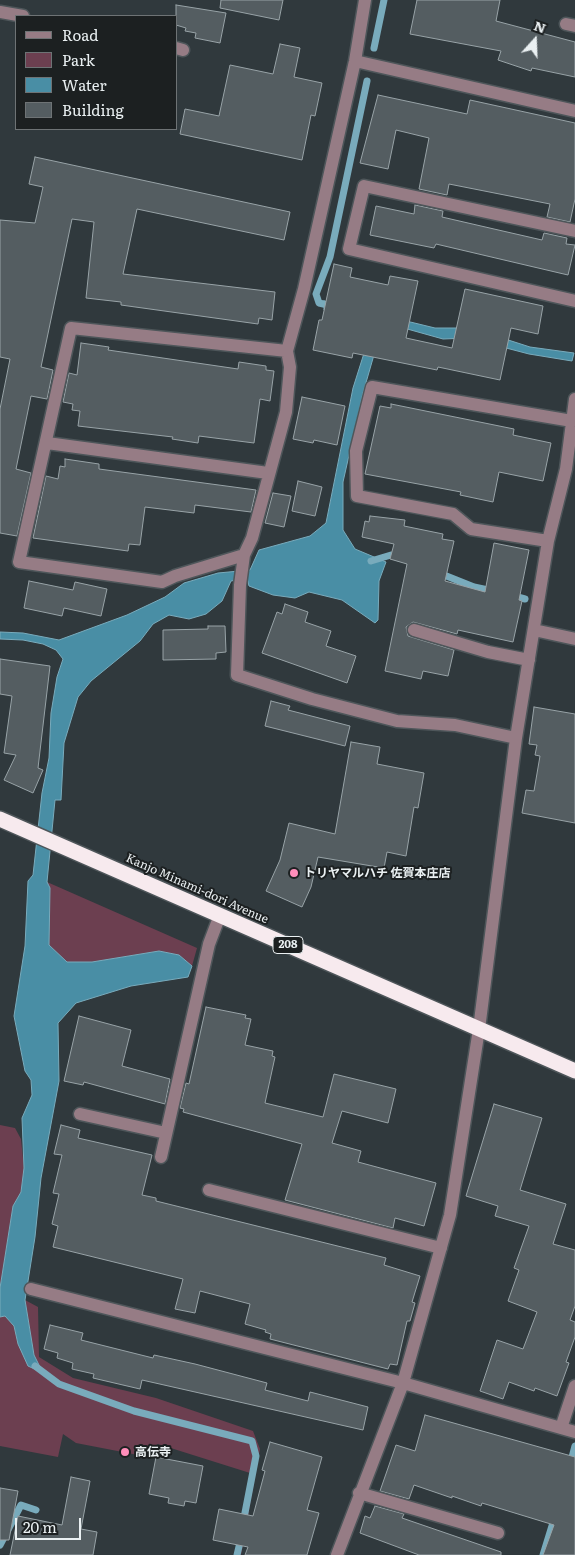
<!DOCTYPE html>
<meta charset="utf-8">
<style>
body{margin:0}
#map{position:relative;width:575px;height:1555px;overflow:hidden;background:#30393d;font-family:Literata,serif}
canvas{display:block}
.legend{position:absolute;left:15px;top:15px;width:162px;height:115px;box-sizing:border-box;background:#1c2021;border:1px solid #6e7375;margin:0;padding:6px 9px;list-style:none;font-size:15px;color:#eaf0f2}
.legend li{display:flex;align-items:center;gap:10px;height:25px}
.legend b{width:25px;border:1px solid #6e7375}
.north{position:absolute;left:510px;top:15px;width:50px;height:50px;-webkit-text-stroke:4px #1c2021;paint-order:stroke;rotate:20deg;font-size:14px;font-weight:700;line-height:20px;text-align:center;color:#eaf0f2}
.north::after{content:'';display:block;margin:auto;width:18px;height:22px;background:#eaf0f2;clip-path:polygon(50% 0,100% 100%,50% 72%,0 100%)}
.scale{position:absolute;left:15px;top:1518px;width:66px;height:22px;box-sizing:border-box;border:2px solid #eaf0f2;border-top:0;padding-left:6px;font-size:15px;line-height:18px;white-space:nowrap;color:#eaf0f2;-webkit-text-stroke:4px #1c2021;paint-order:stroke}
</style>
<div id="map">
<canvas width="575" height="1555"></canvas>
<ul class="legend">
<li><b style="height:6px;background:#967c85"></b>Road</li>
<li><b style="height:14px;background:#6c3f50"></b>Park</li>
<li><b style="height:14px;background:#498ea5"></b>Water</li>
<li><b style="height:14px;background:#545d61"></b>Building</li>
</ul>
<div class="north">N</div>
<div class="scale">20 m</div>
</div>
<script>
const g = document.querySelector('canvas').getContext('2d');
g.lineJoin = 'round';
function fillPath(path, color) { g.fillStyle = color; g.fill(path, 'evenodd'); }
const toPath = rows => new Path2D(rows.map(r => 'M' + r).join(''));
function stroke(path, color, width, dash) { g.strokeStyle = color; g.lineWidth = width; g.lineCap = dash ? 'butt' : 'round'; g.setLineDash(dash || []); g.stroke(path); }
function write(font, color, halo, rows, align = 'center') {
  g.font = font + ' Literata,"Noto Sans JP",serif'; g.lineWidth = 4; g.setLineDash([]); g.textBaseline = 'middle'; g.strokeStyle = halo; g.fillStyle = color; for (const [text, x, y, turn = 0] of rows) {
    g.save(); g.translate(x, y); g.rotate((+turn || 0) * Math.PI / 180); g.textAlign = isNaN(turn) ? turn : align; if (halo) g.strokeText(text, 0, 0); g.fillText(text, 0, 0); g.restore();
  }
}
fillPath(toPath([
 [47,882,197,948,192,966,179,955,159,951,92,962,66,962,49,945,50,888],
 [0,1125,15,1128,21,1139,24,1168,21,1192,13,1206,0,1288],
 [25,1300,38,1307,39,1357,73,1378,156,1398,253,1431,260,1449,241,1555,235,1555,250,1473,158,1444,138,1455,76,1443,63,1434,58,1457,0,1446,0,1317,5,1316,14,1326,18,1344,42,1372,34,1355]
]), '#6c3f50');
const water = toPath([
 [324,301,435,328,471,328,530,347,574,353,572,361,529,354,468,338,443,339,393,325,380,334,363,393,343,482,343,530,355,549,386,562,379,581,378,620,375,623,342,600,309,592,295,598,273,595,249,586,247,578,231,581,222,601,206,614,189,619,169,615,153,624,140,641,91,681,78,697,64,743,61,800,55,800,47,882,50,888,49,945,67,962,92,962,159,951,179,955,192,966,188,977,131,986,76,1003,58,1023,59,1081,41,1178,35,1237,25,1300,34,1355,43,1373,28,1366,18,1344,14,1326,5,1316,0,1317,0,1288,13,1206,21,1192,24,1168,22,1118,32,1095,31,1080,25,1071,14,1016,25,946,28,881,33,875,42,793,49,758,51,713,57,677,63,659,56,650,43,644,23,640,0,639,0,632,23,633,59,640,127,615,165,597,184,583,218,573,250,570,259,550,310,536,326,523,353,388,372,328,367,320,324,310,324,301]
]);
fillPath(water, '#498ea5');
stroke(water, '#79abbc', 1);
stroke(toPath([
 [374,48,384,0],
 [332,306,319,303,316,294,330,257,367,81],
 [371,561,391,555,399,558],
 [439,573,474,587,493,591],
 [510,595,525,599],
 [35,1366,59,1384,134,1411,252,1441,256,1456,243,1523],
 [570,1465,575,1446],
 [0,1545,21,1505,36,1510],
 [237,1555,241,1538],
 [543,1555,555,1516]
]), '#79abbc', 7);
const building = toPath([
 [221,0,283,0,279,20,220,8,221,0],
 [417,0,500,0,496,21,575,42,575,77,532,68,531,71,498,60,501,51,410,34,417,0],
 [176,5,226,13,220,43,195,38,196,33,185,31,186,28,176,25,176,5],
 [280,44,300,48,294,77,322,83,315,116,311,115,302,160,180,134,185,109,219,116,230,65,273,74,280,44],
 [378,95,467,114,470,100,575,123,575,199,570,222,547,217,550,204,449,184,447,195,419,189,429,138,396,130,388,169,360,163,378,95],
 [35,157,290,212,284,240,137,209,123,274,275,292,272,320,259,318,258,324,121,305,121,302,86,298,94,222,72,219,41,367,53,370,47,399,31,396,16,469,31,473,17,536,0,533,0,409,10,359,0,357,0,220,35,223,43,187,29,184,35,157],
 [415,205,443,211,442,217,494,229,542,240,544,233,567,238,566,244,575,245,568,275,436,244,434,248,370,235,376,206,414,214,415,205],
 [334,264,352,268,350,277,388,285,390,276,418,281,406,338,452,348,465,289,543,306,538,334,511,328,500,380,438,367,437,370,353,353,352,358,313,350,319,320,322,320,334,264],
 [81,343,109,347,108,350,238,369,239,362,266,366,266,370,274,371,270,401,260,399,254,443,199,436,198,443,172,439,173,437,78,426,80,411,72,410,73,404,63,402,69,373,77,375,81,343],
 [302,397,345,406,337,445,314,440,313,443,293,439,302,397],
 [391,404,514,429,513,435,551,443,543,481,499,472,493,502,460,495,461,492,365,474,380,406,391,408,391,404],
 [65,459,99,464,99,469,256,490,251,512,195,505,194,513,145,507,140,545,129,544,128,551,33,538,46,476,58,479,60,466,65,467,65,459],
 [298,481,322,487,315,516,292,511,298,481],
 [273,493,291,496,284,527,265,523,273,493],
 [370,516,405,520,404,526,443,534,442,539,454,541,445,581,485,592,494,543,529,550,519,600,522,601,513,642,458,630,457,634,413,622,406,627,408,636,454,650,448,676,423,671,421,679,385,671,407,564,390,559,394,544,362,537,365,521,369,522,370,516],
 [29,581,73,590,75,582,107,589,101,616,64,608,62,616,24,608,29,581],
 [285,604,308,612,305,622,331,631,326,646,356,656,347,683,262,653,277,612,282,614,285,604],
 [208,626,225,626,226,652,216,653,216,659,163,660,163,630,208,629,208,626],
 [0,659,50,666,38,768,43,770,33,793,4,780,16,755,4,753,12,696,0,694,0,659],
 [271,701,290,706,288,710,350,726,345,746,265,726,271,701],
 [534,707,575,714,575,823,522,813,526,790,534,791,540,756,535,755,537,745,529,744,534,707],
 [351,742,380,747,377,764,424,773,418,808,414,807,406,856,387,852,384,868,318,857,311,887,302,907,266,891,280,860,289,823,335,834,351,742],
 [206,1007,246,1015,245,1018,251,1019,245,1045,273,1051,272,1056,275,1057,265,1103,323,1117,334,1074,396,1089,388,1123,342,1111,332,1143,361,1151,358,1162,436,1183,424,1226,395,1218,393,1228,285,1200,302,1144,183,1112,184,1109,180,1108,186,1083,189,1084,206,1007],
 [79,1016,131,1030,122,1066,170,1079,165,1104,84,1082,83,1085,64,1081,79,1016],
 [494,1104,542,1118,520,1190,566,1204,553,1244,575,1250,575,1306,570,1320,575,1322,575,1337,566,1362,569,1363,557,1396,535,1388,534,1391,509,1382,503,1399,480,1391,497,1340,523,1349,537,1312,508,1301,519,1270,514,1268,529,1226,495,1216,498,1206,466,1196,494,1104],
 [61,1125,80,1130,78,1138,152,1155,142,1195,156,1198,156,1201,386,1258,384,1265,420,1276,412,1302,415,1303,410,1321,407,1321,397,1365,390,1364,388,1369,270,1339,271,1334,265,1332,266,1330,245,1324,250,1304,200,1291,195,1313,175,1309,183,1279,53,1247,58,1226,52,1224,59,1194,53,1193,62,1155,54,1154,61,1125],
 [50,1325,83,1333,81,1340,153,1358,154,1355,195,1364,267,1383,265,1390,308,1401,310,1392,368,1407,363,1430,142,1380,140,1389,93,1378,94,1374,72,1369,73,1363,57,1358,58,1353,44,1349,50,1325],
 [425,1415,575,1457,575,1555,543,1555,554,1525,482,1503,481,1506,452,1496,452,1498,414,1485,409,1499,380,1491,396,1445,415,1451,425,1415],
 [270,1442,322,1457,307,1510,319,1513,307,1555,245,1555,248,1547,213,1540,219,1509,253,1516,265,1471,262,1470,270,1442],
 [156,1457,203,1466,196,1503,185,1501,184,1506,168,1503,169,1498,149,1494,156,1457],
 [71,1477,90,1481,81,1529,97,1532,93,1555,10,1555,18,1516,62,1525,71,1477],
 [0,1488,18,1491,9,1540,0,1540,0,1488],
 [375,1506,404,1514,402,1518,501,1552,501,1555,419,1555,360,1533,365,1516,370,1518,375,1506]
]);
fillPath(building, '#545d61');
stroke(building, '#98a3a7', 1);
const minor = toPath([
 [0,12,23,16],
 [566,24,575,26],
 [176,48,183,50],
 [355,61,575,111],
 [575,231,364,186,349,249,575,301],
 [287,351,71,328,19,562,162,582,175,576,244,555,252,538,286,412,290,367,287,351,304,289,355,61,365,0],
 [47,443,268,473],
 [548,541,471,529,453,514,357,496,356,451,372,387,572,421],
 [244,555,240,585,237,675,312,699,397,721,455,725,516,738],
 [414,630,488,652,529,660],
 [534,630,575,639],
 [80,1114,166,1133],
 [161,1157,209,944,220,915],
 [209,1190,441,1248],
 [31,1289,403,1383,575,1432],
 [561,1428,575,1386],
 [359,1493,498,1533],
 [337,1555,403,1383,450,1215,479,1029,516,738,548,541,566,469,575,399]
]);
const highway = toPath([
 [0,819,575,1071]
]);
stroke(minor, '#4e565a', 15);
stroke(highway, '#4e565a', 18);
stroke(minor, '#967c85', 12);
stroke(highway, '#f7eaee', 15);
for (const [x, y, r, color] of [
 [294,873,5,"#ff8eba"],
 [125,1452,5,"#ff8eba"]
]) { const dot = new Path2D(); dot.arc(x, y, r, 0, 2 * Math.PI); g.fillStyle = color; g.fill(dot); stroke(dot, '#1c2021', 2); }
for (const [x, y, w] of [
 [288,945,30]
]) { const box = new Path2D(); box.roundRect(x - w / 2, y - 8.5, w, 17, 4); g.fillStyle = '#1c2021'; g.fill(box); stroke(box, '#eaf0f2', 1); }
write('bold 11px', '#eaf0f2', null, [
 ["208",288,945]
]);
write('bold 12px', '#eaf0f2', '#1c2021', [
 ["トリヤマルハチ 佐賀本庄店",304,873],
 ["高伝寺",135,1452]
], 'left');
write('12px', '#eaf0f2', '#1c2021', [
 ["Kanjo Minami-dori Avenue",197,889,24]
]);
</script>
